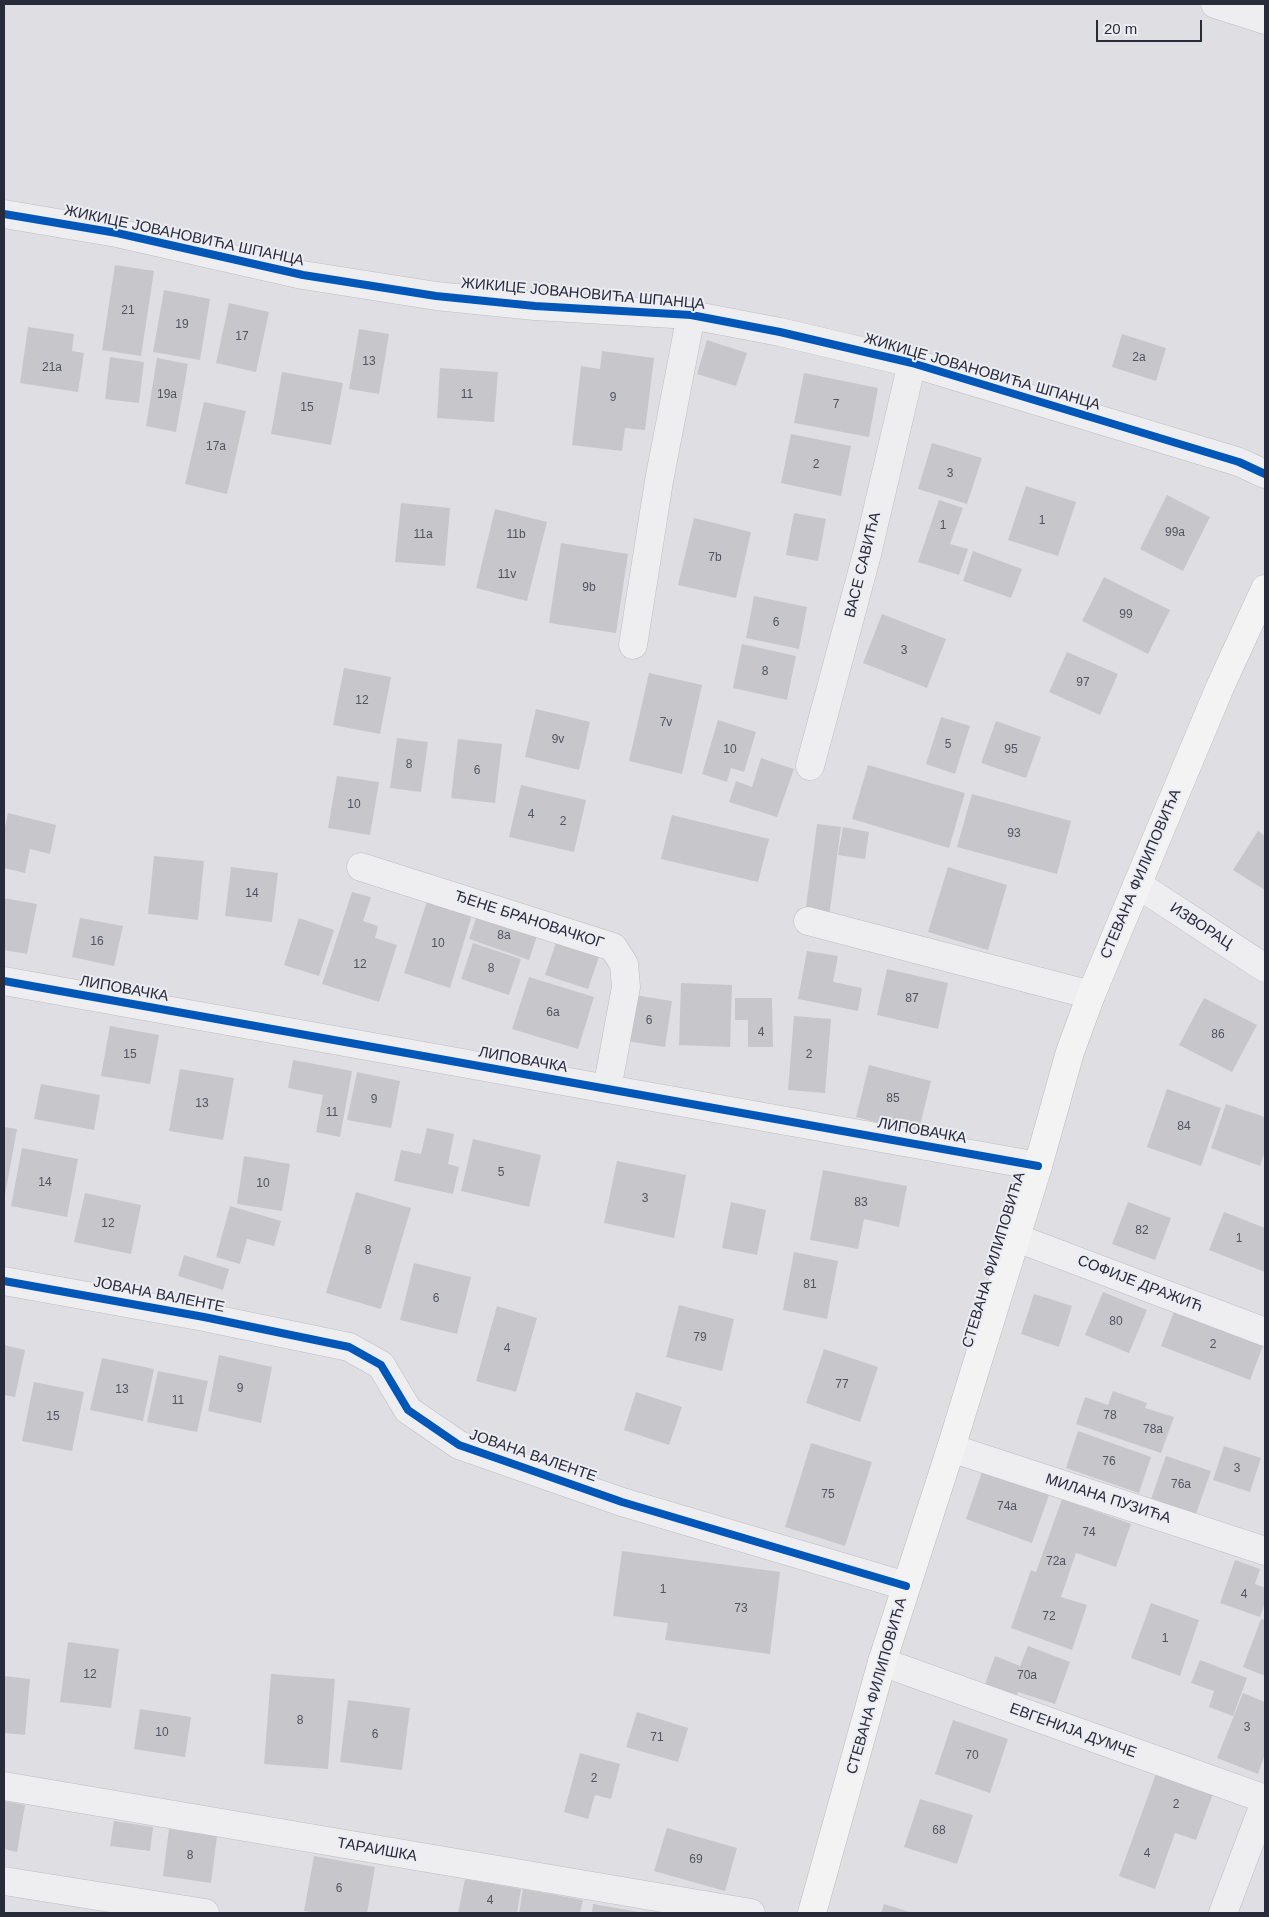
<!DOCTYPE html>
<meta charset="utf-8">
<style>
body{margin:0}
#map{position:relative;width:1269px;height:1917px;overflow:hidden;background:#dfdfe3;font-family:Arial,sans-serif}
canvas{display:block}
.frame{position:absolute;inset:0;border:5px solid #282b3a;pointer-events:none}
.scale{position:absolute;left:1096px;top:20px;width:106px;height:22px;box-sizing:border-box;border:2px solid #282b3a;border-top:0;padding-left:6px;font-size:15px;line-height:18px;white-space:nowrap;color:#282b3a;-webkit-text-stroke:4px #ebedf3;paint-order:stroke}
</style>
<div id="map">
<canvas width="1269" height="1917"></canvas>
<div class="frame"></div>
<div class="scale">20 m</div>
</div>
<script>
const g = document.querySelector('canvas').getContext('2d');
g.lineJoin = 'round';
function fillPath(path, color) { g.fillStyle = color; g.fill(path, 'evenodd'); }
const toPath = rows => new Path2D(rows.map(r => 'M' + r).join(''));
function stroke(path, color, width, dash) { g.strokeStyle = color; g.lineWidth = width; g.lineCap = dash ? 'butt' : 'round'; g.setLineDash(dash || []); g.stroke(path); }
function write(font, color, halo, rows, align = 'center') {
  g.font = font + ' Arial,sans-serif'; g.lineWidth = 4; g.setLineDash([]); g.textBaseline = 'middle'; g.strokeStyle = halo; g.fillStyle = color; for (const [text, x, y, turn = 0] of rows) {
    g.save(); g.translate(x, y); g.rotate((+turn || 0) * Math.PI / 180); g.textAlign = isNaN(turn) ? turn : align; if (halo) g.strokeText(text, 0, 0); g.fillText(text, 0, 0); g.restore();
  }
}
fillPath(toPath([
 [115,265,154,271,141,356,102,350],
 [164,290,210,299,200,360,153,352],
 [229,303,269,312,256,372,216,363],
 [28,327,74,334,72,351,84,353,78,392,20,383],
 [359,329,389,334,379,394,349,389],
 [1122,334,1166,348,1156,381,1112,367],
 [707,340,747,353,736,386,697,374],
 [602,351,654,358,645,430,625,428,622,451,572,445,581,366,600,369],
 [110,357,144,362,139,403,105,399],
 [157,358,188,364,176,432,146,426],
 [440,368,498,372,494,422,437,418],
 [282,372,343,383,331,445,271,434],
 [804,373,878,388,869,437,794,423],
 [204,402,246,411,227,494,185,484],
 [791,434,851,446,841,496,781,483],
 [932,443,982,458,967,504,918,489],
 [1026,486,1076,502,1058,556,1008,540],
 [1167,495,1210,517,1183,571,1140,549],
 [939,500,963,508,950,544,968,549,959,575,918,562],
 [401,503,450,508,445,566,395,562],
 [495,509,547,522,527,601,476,588],
 [794,513,826,519,818,561,786,555],
 [694,518,751,532,736,598,678,585],
 [561,543,628,554,616,633,549,623],
 [973,551,1022,569,1011,598,963,581],
 [1104,577,1170,610,1148,654,1082,621],
 [754,596,807,607,799,649,746,638],
 [882,614,946,639,927,688,863,663],
 [742,644,796,656,787,700,733,688],
 [1067,652,1118,674,1100,715,1049,692],
 [344,668,391,677,380,734,333,725],
 [649,673,702,685,682,774,629,761],
 [536,709,590,722,579,770,525,757],
 [941,717,970,726,955,774,926,764],
 [718,720,756,732,744,772,731,768,727,782,702,774],
 [996,721,1041,737,1026,778,981,763],
 [397,738,428,742,421,792,390,788],
 [458,739,502,744,495,803,451,798],
 [761,758,794,769,777,817,729,802,736,781,752,787],
 [868,765,965,793,949,848,852,819],
 [337,776,379,782,370,835,328,828],
 [521,785,586,800,574,852,509,837],
 [972,794,1071,821,1057,874,957,847],
 [8,813,56,825,50,854,30,849,25,873,4,868,4,832],
 [672,815,769,839,758,882,661,859],
 [817,824,841,827,829,917,805,914],
 [843,827,869,832,865,859,838,855],
 [1258,831,1265,836,1265,890,1233,870],
 [154,856,204,861,198,920,148,914],
 [231,867,278,873,272,922,225,916],
 [948,867,1007,885,988,950,928,932],
 [352,892,371,897,363,921,378,926,375,938,397,945,379,1002,322,984],
 [4,898,37,904,27,954,4,950],
 [427,901,472,915,450,988,404,973],
 [478,912,538,933,529,960,469,939],
 [80,918,123,926,114,966,72,957],
 [299,918,334,930,319,976,284,965],
 [557,940,600,954,588,989,545,975],
 [473,943,521,959,509,995,461,979],
 [807,951,838,956,833,982,862,988,858,1011,798,999],
 [887,969,948,983,938,1029,877,1015],
 [529,977,594,997,578,1049,512,1029],
 [681,983,732,985,730,1047,679,1045],
 [634,995,672,1001,665,1047,626,1041],
 [735,998,772,998,773,1047,748,1047,748,1020,735,1020],
 [1204,998,1257,1025,1232,1072,1179,1045],
 [794,1016,831,1019,825,1093,788,1090],
 [110,1026,159,1035,150,1084,101,1076],
 [293,1060,352,1071,340,1137,316,1132,323,1095,288,1088],
 [869,1065,931,1081,918,1133,856,1117],
 [180,1069,234,1078,223,1140,169,1131],
 [357,1072,400,1081,391,1128,347,1120],
 [41,1084,100,1095,94,1130,34,1119],
 [1167,1089,1221,1108,1201,1166,1147,1147],
 [1226,1104,1265,1117,1265,1151,1260,1166,1211,1148],
 [4,1127,17,1129,5,1195,4,1195],
 [427,1128,454,1134,448,1164,459,1167,453,1194,394,1181,401,1150,421,1154],
 [473,1139,541,1155,529,1207,461,1191],
 [22,1148,78,1159,67,1217,11,1206],
 [244,1156,290,1164,282,1211,237,1204],
 [617,1161,686,1175,674,1238,604,1223],
 [823,1170,907,1186,899,1227,864,1219,858,1249,810,1240],
 [356,1192,411,1208,381,1309,326,1293],
 [85,1193,141,1205,131,1254,74,1242],
 [731,1202,766,1210,757,1255,722,1248],
 [1128,1202,1171,1218,1155,1260,1112,1244],
 [230,1206,281,1221,274,1246,247,1239,240,1264,216,1257],
 [1224,1212,1265,1228,1265,1272,1209,1250],
 [794,1252,838,1261,827,1319,783,1310],
 [184,1255,229,1269,223,1290,178,1276],
 [414,1263,471,1277,457,1334,400,1320],
 [1103,1292,1147,1310,1129,1353,1085,1335],
 [1034,1294,1072,1306,1059,1347,1021,1334],
 [679,1305,734,1319,722,1371,666,1357],
 [497,1306,537,1318,516,1392,476,1381],
 [1175,1309,1264,1343,1250,1380,1161,1346],
 [4,1345,25,1350,15,1397,4,1395],
 [824,1349,878,1367,860,1422,806,1403],
 [219,1355,272,1367,261,1423,208,1411],
 [102,1358,154,1369,143,1421,90,1410],
 [158,1371,208,1381,197,1432,147,1422],
 [34,1382,84,1392,72,1451,22,1441],
 [1113,1391,1147,1403,1145,1408,1174,1417,1161,1453,1076,1424,1085,1397,1108,1405],
 [636,1392,682,1407,669,1445,624,1430],
 [1078,1431,1151,1457,1139,1493,1066,1468],
 [811,1443,872,1462,845,1546,785,1527],
 [1224,1446,1261,1458,1250,1492,1213,1480],
 [1166,1456,1211,1471,1196,1514,1151,1499],
 [982,1472,1049,1495,1032,1543,966,1519],
 [1062,1499,1131,1524,1116,1567,1076,1553,1061,1597,1087,1605,1072,1650,1011,1628,1031,1570,1036,1572],
 [622,1551,780,1572,770,1654,665,1640,668,1623,613,1616],
 [1235,1560,1260,1569,1255,1584,1265,1588,1265,1603,1260,1617,1220,1603],
 [1151,1603,1199,1620,1180,1676,1131,1658],
 [1261,1619,1265,1620,1265,1676,1243,1667],
 [68,1642,119,1649,111,1708,60,1702],
 [1028,1646,1070,1662,1055,1704,1018,1692,1016,1698,984,1687,995,1656,1020,1666],
 [1200,1660,1247,1678,1233,1716,1209,1707,1214,1691,1191,1683],
 [271,1674,335,1679,328,1769,264,1764],
 [4,1676,30,1679,25,1735,4,1733],
 [1243,1693,1265,1702,1265,1754,1258,1774,1217,1758],
 [348,1700,410,1708,402,1770,340,1762],
 [140,1709,191,1717,185,1757,134,1749],
 [637,1712,688,1728,678,1762,626,1747],
 [953,1720,1008,1739,990,1793,935,1774],
 [580,1753,620,1764,611,1799,595,1795,588,1819,564,1812],
 [1157,1771,1214,1791,1196,1840,1175,1833,1155,1889,1119,1876],
 [920,1799,973,1815,957,1864,904,1847],
 [4,1801,25,1805,17,1852,4,1849],
 [114,1821,153,1827,150,1851,110,1846],
 [667,1828,737,1848,725,1891,654,1871],
 [169,1829,217,1836,211,1883,163,1876],
 [314,1856,375,1867,367,1913,317,1913,304,1911],
 [465,1879,521,1889,517,1913,458,1913],
 [523,1889,583,1900,580,1913,519,1913],
 [593,1904,639,1912,639,1913,592,1913],
 [884,1904,913,1913,881,1913]
]), '#c7c7cb');
const minor = toPath([
 [1215,4,1265,20],
 [4,214,117,233,303,275,436,296,535,306,691,315,780,332,912,363,1239,462,1265,474],
 [633,645,659,481,691,315],
 [810,766,867,554,912,363],
 [361,867,613,947,624,964,626,987,607,1089],
 [1137,884,1265,968],
 [808,921,1091,995],
 [4,981,1038,1166],
 [1014,1237,1265,1332],
 [4,1281,204,1317,349,1347,381,1365,408,1410,459,1445,622,1502,906,1586],
 [951,1448,1265,1551],
 [882,1662,1265,1799],
 [4,1786,751,1913],
 [4,1881,205,1913],
 [1223,1913,1265,1802]
]);
const major = toPath([
 [812,1913,882,1662,951,1448,1038,1166,1070,1052,1091,995,1220,687,1265,589]
]);
stroke(minor, '#bdbdc1', 29);
stroke(major, '#bbbcc0', 29);
stroke(minor, '#eeeef0', 28);
stroke(major, '#f3f3f4', 28);
stroke(toPath([
 [4,214,117,233,303,275,436,296,535,306,691,315,780,332,912,363,1239,462,1265,474],
 [4,981,1038,1166],
 [4,1281,204,1317,349,1347,381,1365,408,1410,459,1445,622,1502,906,1586]
]), '#0057b8', 8);
write('12px', '#50535f', null, [
 ["21",128,311],
 ["19",182,325],
 ["17",242,337],
 ["2a",1139,358],
 ["13",369,362],
 ["21a",52,368],
 ["19a",167,395],
 ["11",467,395],
 ["9",613,398],
 ["7",836,405],
 ["15",307,408],
 ["17a",216,447],
 ["2",816,465],
 ["3",950,474],
 ["1",1042,521],
 ["1",943,526],
 ["99a",1175,533],
 ["11a",423,535],
 ["11b",516,535],
 ["7b",715,558],
 ["11v",507,575],
 ["9b",589,588],
 ["99",1126,615],
 ["6",776,623],
 ["3",904,651],
 ["8",765,672],
 ["97",1083,683],
 ["12",362,701],
 ["7v",666,723],
 ["9v",558,740],
 ["5",948,745],
 ["10",730,750],
 ["95",1011,750],
 ["8",409,765],
 ["6",477,771],
 ["10",354,805],
 ["4",531,815],
 ["2",563,822],
 ["93",1014,834],
 ["14",252,894],
 ["8a",504,936],
 ["16",97,942],
 ["10",438,944],
 ["12",360,965],
 ["8",491,969],
 ["87",912,999],
 ["6a",553,1013],
 ["6",649,1021],
 ["4",761,1033],
 ["86",1218,1035],
 ["15",130,1055],
 ["2",809,1055],
 ["85",893,1099],
 ["9",374,1100],
 ["13",202,1104],
 ["11",332,1113],
 ["84",1184,1127],
 ["5",501,1173],
 ["14",45,1183],
 ["10",263,1184],
 ["3",645,1199],
 ["83",861,1203],
 ["12",108,1224],
 ["82",1142,1231],
 ["1",1239,1239],
 ["8",368,1251],
 ["81",810,1285],
 ["6",436,1299],
 ["80",1116,1322],
 ["79",700,1338],
 ["2",1213,1345],
 ["4",507,1349],
 ["77",842,1385],
 ["9",240,1389],
 ["13",122,1390],
 ["11",178,1401],
 ["78",1110,1416],
 ["15",53,1417],
 ["78a",1153,1430],
 ["76",1109,1462],
 ["3",1237,1469],
 ["76a",1181,1485],
 ["75",828,1495],
 ["74a",1007,1507],
 ["74",1089,1533],
 ["72a",1056,1562],
 ["1",663,1590],
 ["4",1244,1595],
 ["73",741,1609],
 ["72",1049,1617],
 ["1",1165,1639],
 ["12",90,1675],
 ["70a",1027,1676],
 ["8",300,1721],
 ["3",1247,1728],
 ["10",162,1733],
 ["6",375,1735],
 ["71",657,1738],
 ["70",972,1756],
 ["2",594,1779],
 ["2",1176,1805],
 ["68",939,1831],
 ["4",1147,1854],
 ["8",190,1856],
 ["69",696,1860],
 ["6",339,1889],
 ["4",490,1901]
]);
write('15px', '#282b3a', '#ebedf3', [
 ["ЖИКИЦЕ ЈОВАНОВИЋА ШПАНЦА",184,236,12],
 ["ЖИКИЦЕ ЈОВАНОВИЋА ШПАНЦА",583,294,5],
 ["ЖИКИЦЕ ЈОВАНОВИЋА ШПАНЦА",982,372,16],
 ["ВАСЕ САВИЋА",863,565,-76],
 ["СТЕВАНА ФИЛИПОВИЋА",1141,874,-67],
 ["ЂЕНЕ БРАНОВАЧКОГ",529,920,18],
 ["ИЗВОРАЦ",1201,926,33],
 ["ЛИПОВАЧКА",124,989,10],
 ["ЛИПОВАЧКА",523,1060,10],
 ["ЛИПОВАЧКА",922,1131,10],
 ["СТЕВАНА ФИЛИПОВИЋА",994,1260,-73],
 ["СОФИЈЕ ДРАЖИЋ",1140,1284,21],
 ["ЈОВАНА ВАЛЕНТЕ",159,1295,11],
 ["ЈОВАНА ВАЛЕНТЕ",533,1456,19],
 ["МИЛАНА ПУЗИЋА",1108,1499,18],
 ["СТЕВАНА ФИЛИПОВИЋА",877,1686,-74],
 ["ЕВГЕНИЈА ДУМЧЕ",1073,1731,20],
 ["ТАРАИШКА",377,1850,10]
]);
</script>
